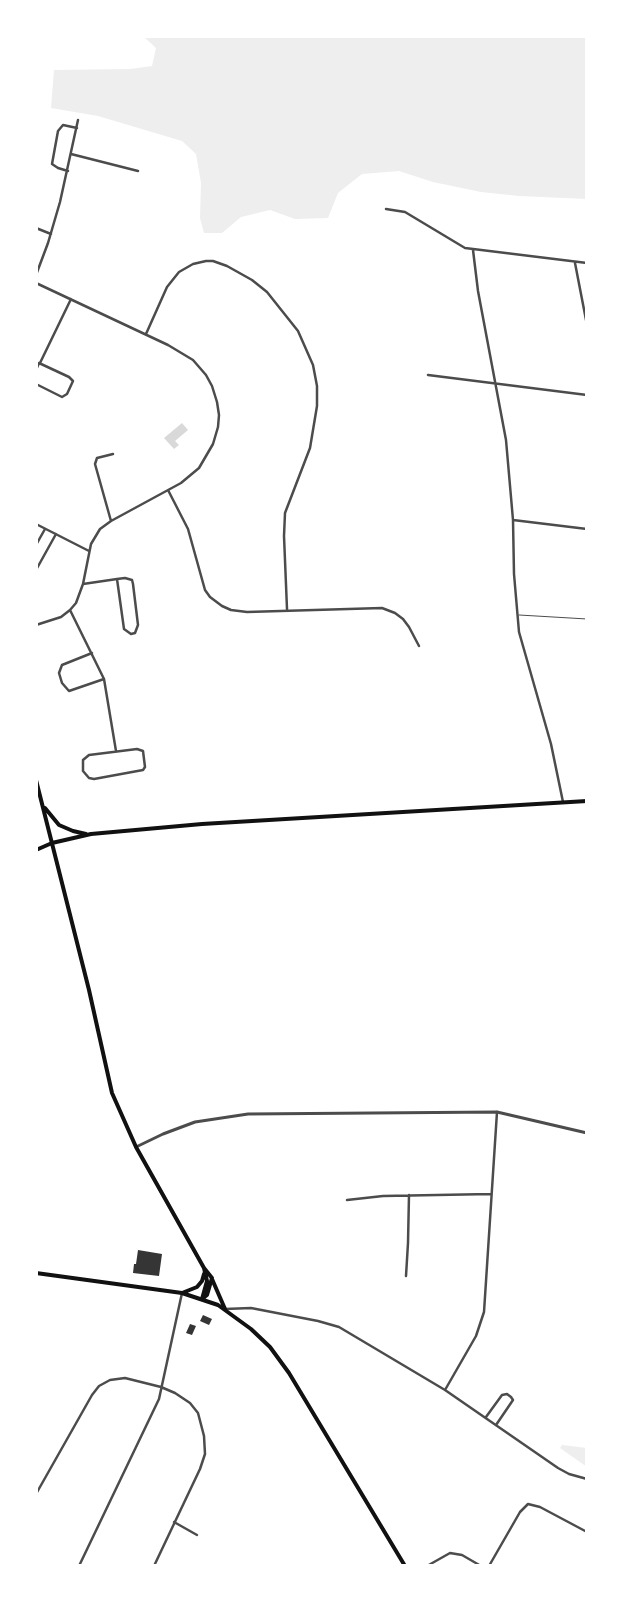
<!DOCTYPE html>
<style>
body{margin:0}
#map{position:relative;width:623px;height:1602px;overflow:hidden;background:#fff;font-family:Montserrat,sans-serif}
canvas{display:block}
.frame{position:absolute;inset:0;border:38px solid #fff;pointer-events:none}
</style>
<div id="map">
<canvas width="623" height="1602"></canvas>
<div class="frame"></div>
</div>
<script>
const g = document.querySelector('canvas').getContext('2d');
g.lineJoin = 'round';
function fillPath(path, color) { g.fillStyle = color; g.fill(path, 'evenodd'); }
const toPath = rows => new Path2D(rows.map(r => 'M' + r).join(''));
function stroke(path, color, width, dash) { g.strokeStyle = color; g.lineWidth = width; g.lineCap = dash ? 'butt' : 'round'; g.setLineDash(dash || []); g.stroke(path); }
fillPath(toPath([
 [143,36,587,36,587,199,519,196,481,192,433,182,399,171,362,174,338,193,328,218,295,219,270,210,241,217,222,233,204,233,200,218,201,183,196,154,182,141,98,116,51,108,54,70,130,69,152,66,156,48],
 [562,1445,587,1448,587,1467,560,1448]
]), '#eee');
fillPath(toPath([
 [182,423,188,430,175,441,179,445,174,449,164,438]
]), '#d9d9d9');
fillPath(toPath([
 [138,1250,162,1254,159,1276,133,1273,134,1264,136,1264],
 [203,1315,212,1319,209,1325,200,1321],
 [190,1324,196,1326,192,1335,186,1333]
]), '#353535');
stroke(toPath([
 [519,615,587,619]
]), '#4c4c4c', 1);
stroke(toPath([
 [71,154,138,171],
 [68,171,58,168,52,164,58,131,63,125,77,128],
 [386,209,405,212,465,248,587,263],
 [36,228,51,234],
 [473,250,478,291,506,440,513,520,514,574,519,632,551,744,563,802],
 [575,263,587,325],
 [36,275,48,243,60,202,78,120],
 [36,283,168,345,193,360,206,375,212,386,217,402,219,415,218,427,213,444,199,468,181,483,111,521,100,529,91,544,83,584,76,603,70,610,61,617,36,625],
 [146,334,167,287,179,272,193,264,206,261,213,261,227,266,252,280,267,292,298,331,313,365,317,386,317,406,310,448,285,513,284,536,287,609],
 [40,363,71,299],
 [36,370,39,363,69,377,73,381,67,394,62,397,36,384],
 [428,375,587,395],
 [168,490,188,529,205,590,210,597,222,606,231,610,247,612,382,608,395,613,403,619,409,627,419,646],
 [513,520,587,529],
 [111,521,95,464,97,458,113,454],
 [36,524,89,551],
 [36,545,45,529],
 [36,570,56,534],
 [125,578,132,580,133,584,138,625,135,633,131,634,124,629,117,579,125,578],
 [83,584,117,579],
 [70,610,104,679,116,751],
 [92,653,62,665,59,673,62,683,69,691,104,679],
 [137,749,143,751,145,767,143,770,94,779,89,778,83,771,83,760,89,755,137,749],
 [347,1200,383,1196,491,1194],
 [406,1276,408,1243,409,1195],
 [225,1309,251,1308,318,1321,339,1327,445,1390,558,1468,569,1474,587,1479],
 [445,1390,476,1336,484,1312,497,1112],
 [486,1417,502,1395,507,1394,511,1397,513,1400,496,1425],
 [36,1494,92,1395,99,1386,110,1380,125,1378,161,1387,175,1393,190,1403,198,1413,204,1436,205,1454,200,1469,154,1566],
 [174,1522,197,1535],
 [79,1566,159,1399,182,1293],
 [427,1566,450,1553,462,1555,481,1566],
 [489,1566,520,1512,528,1504,540,1507,587,1532]
]), '#4c4c4c', 2.5);
stroke(toPath([
 [136,1147,163,1134,195,1122,248,1114,497,1112,587,1133]
]), '#4c4c4c', 3);
stroke(toPath([
 [36,780,89,990,112,1093,136,1147,204,1268,212,1278,207,1295,202,1299],
 [45,808,59,825,73,831,86,834],
 [36,850,52,843,91,834,202,824,587,801],
 [36,1273,182,1293,218,1305,251,1329,270,1347,289,1373,405,1566],
 [212,1279,225,1309],
 [182,1293,197,1287,202,1281,204,1274],
 [202,1299,207,1281,204,1268]
]), '#111', 4);
</script>
